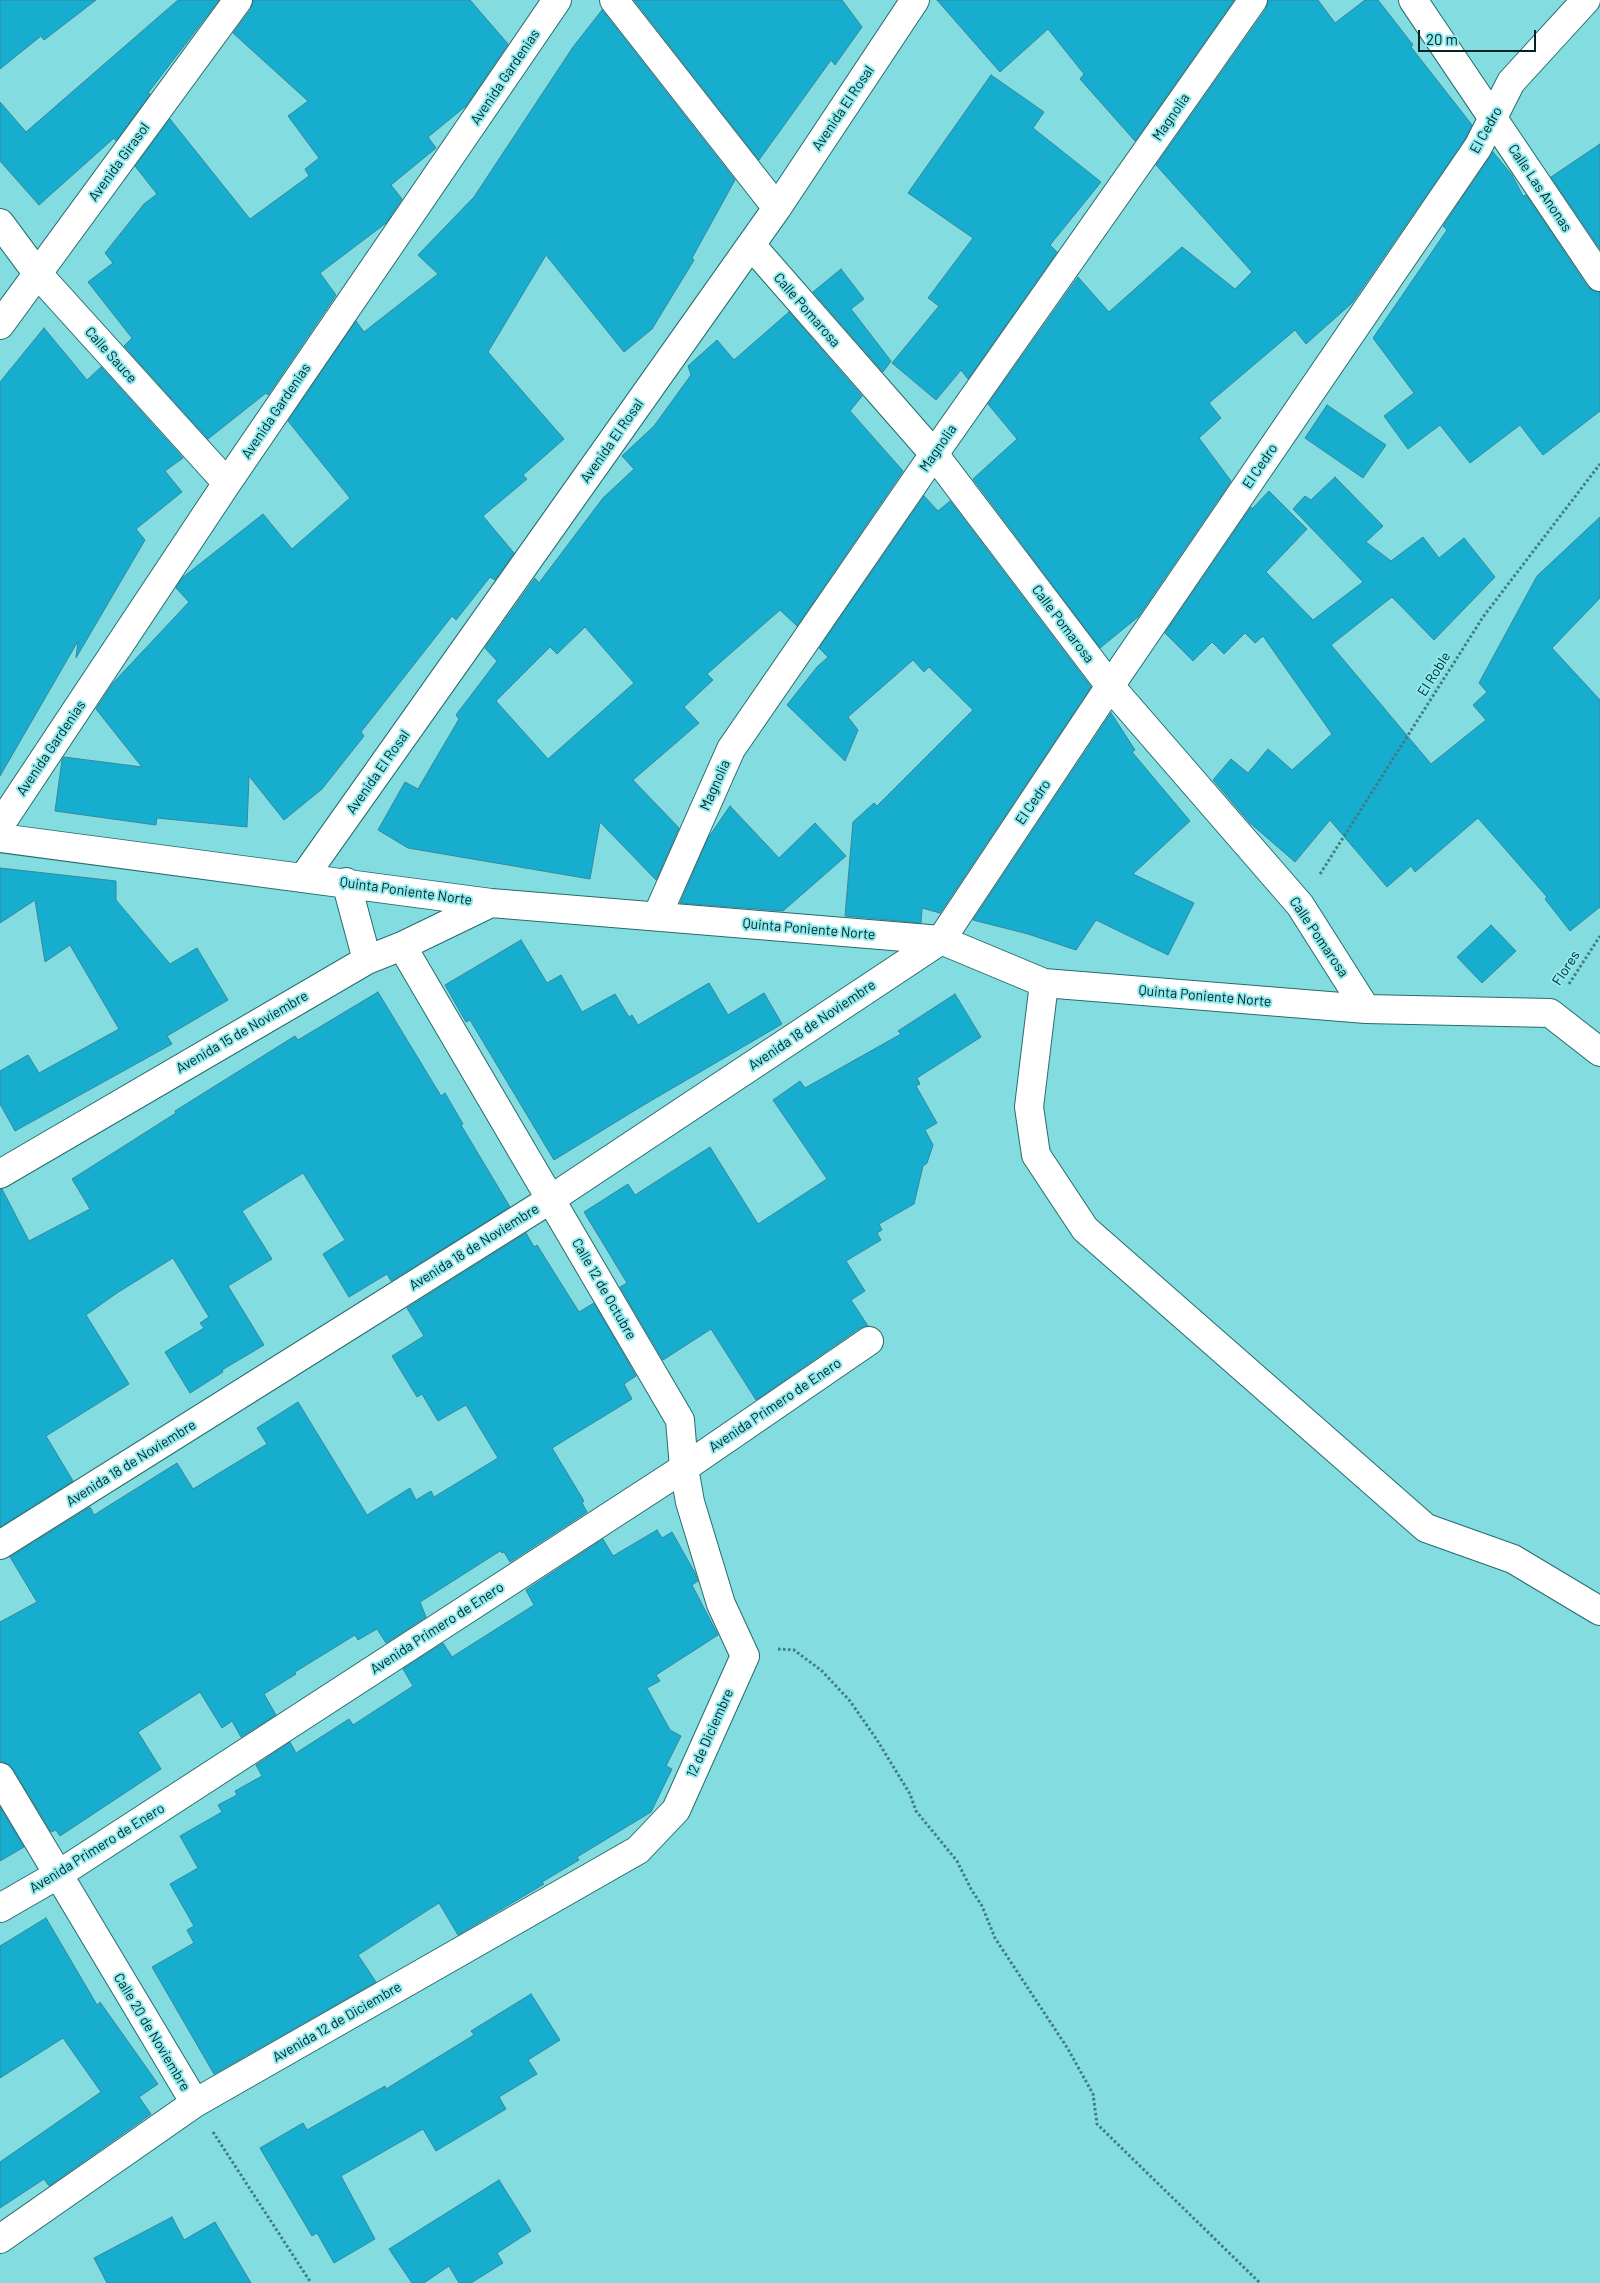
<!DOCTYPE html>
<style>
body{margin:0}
#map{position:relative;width:1600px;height:2283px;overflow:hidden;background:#83dcdf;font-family:Barlow,sans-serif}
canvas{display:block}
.scale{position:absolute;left:1418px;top:30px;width:118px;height:22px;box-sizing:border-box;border:2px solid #002425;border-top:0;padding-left:6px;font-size:15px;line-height:18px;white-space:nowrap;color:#002425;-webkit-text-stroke:4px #90e9ed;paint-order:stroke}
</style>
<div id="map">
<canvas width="1600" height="2283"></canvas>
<div class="scale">20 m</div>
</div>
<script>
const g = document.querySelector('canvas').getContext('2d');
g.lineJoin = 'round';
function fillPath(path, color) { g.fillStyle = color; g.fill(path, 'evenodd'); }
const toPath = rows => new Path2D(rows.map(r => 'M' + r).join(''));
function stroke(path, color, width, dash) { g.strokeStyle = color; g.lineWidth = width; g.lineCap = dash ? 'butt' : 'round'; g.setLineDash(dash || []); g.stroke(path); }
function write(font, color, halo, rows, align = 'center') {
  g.font = font + ' Barlow,sans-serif'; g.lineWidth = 4; g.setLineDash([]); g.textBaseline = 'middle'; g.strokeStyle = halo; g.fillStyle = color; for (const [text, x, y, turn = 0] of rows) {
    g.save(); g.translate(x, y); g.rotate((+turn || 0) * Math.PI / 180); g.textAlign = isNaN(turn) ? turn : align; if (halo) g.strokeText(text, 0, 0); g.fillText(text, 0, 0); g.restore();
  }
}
const building = toPath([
 [0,0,96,0,44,40,41,36,0,69,0,0],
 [178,0,219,0,148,93,150,94,116,141,114,138,39,205,0,161,0,102,26,132,178,0],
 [253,0,470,0,508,44,466,106,428,137,436,148,391,185,402,199,386,223,320,273,336,295,268,395,266,393,208,439,124,346,132,338,88,282,113,263,105,253,144,204,157,194,135,166,170,119,250,219,309,176,305,169,319,158,288,116,308,101,233,33,251,9,253,0],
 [634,0,842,0,862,27,835,65,831,60,759,160,634,0],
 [937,0,1234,0,1135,141,1080,79,1084,74,1048,29,1000,72,937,0],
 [1268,0,1318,0,1335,23,1365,0,1378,0,1413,45,1411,47,1472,125,1465,139,1352,303,1306,344,1295,330,1209,403,1221,418,1199,438,1231,481,1138,617,1100,648,973,479,1017,439,988,404,1078,277,1109,312,1182,247,1235,289,1252,272,1156,165,1266,9,1268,0],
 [602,10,735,180,692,258,694,260,652,329,624,352,546,255,488,352,564,439,523,475,527,479,483,516,514,553,495,580,490,577,456,620,452,616,361,732,364,736,322,789,284,820,249,776,247,827,157,818,156,825,55,811,62,760,64,757,142,767,96,709,113,683,189,602,176,588,182,578,263,514,292,549,350,498,288,421,356,321,364,332,438,274,418,255,474,197,573,47,602,10],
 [991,75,1044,112,1033,128,1101,182,1050,245,1057,252,968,379,961,370,936,400,892,363,939,306,928,298,973,238,908,193,991,75],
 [1600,144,1600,249,1551,177,1600,144],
 [1493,152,1512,175,1523,196,1526,195,1587,286,1593,291,1600,292,1600,411,1543,455,1520,425,1470,463,1440,425,1408,449,1384,416,1414,393,1373,338,1447,230,1443,226,1493,152],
 [841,269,864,299,851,309,891,361,883,372,813,292,841,269],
 [789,312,862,396,850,411,903,471,797,626,780,610,707,674,713,680,684,707,699,723,633,780,679,828,656,880,600,822,590,879,408,848,378,830,405,782,418,789,459,719,456,715,497,661,485,648,535,578,539,583,603,498,634,469,622,456,654,426,691,375,688,366,717,340,734,360,789,312],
 [585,627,634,683,548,759,496,701,550,647,557,654,585,627],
 [44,328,87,380,101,367,183,458,165,471,182,492,136,529,145,540,76,658,78,641,0,776,0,382,44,328],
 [1327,405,1386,445,1363,478,1305,438,1327,405],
 [1335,477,1383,526,1366,542,1391,561,1423,537,1439,558,1464,538,1495,577,1434,640,1392,597,1331,645,1431,764,1486,720,1473,705,1487,692,1479,683,1537,576,1600,517,1600,598,1552,648,1600,700,1600,907,1570,931,1545,899,1547,897,1478,818,1415,872,1411,866,1387,887,1330,820,1295,862,1250,823,1213,780,1231,759,1248,773,1268,749,1292,770,1332,734,1263,636,1255,643,1245,633,1224,654,1212,642,1193,661,1165,633,1251,507,1252,509,1269,491,1307,529,1266,572,1313,620,1363,582,1293,509,1305,496,1311,500,1335,477],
 [924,496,938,511,950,501,1091,687,940,913,922,908,921,923,845,916,853,822,874,803,877,806,973,710,929,667,924,672,913,660,848,717,858,730,845,761,787,705,817,667,828,657,819,648,924,496],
 [1111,713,1135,750,1132,752,1190,821,1133,874,1194,903,1168,955,1096,920,1076,950,1028,934,973,920,1111,713],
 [730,806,779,858,815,823,846,856,783,911,680,903,708,838,730,806],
 [0,868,116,881,116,900,170,964,197,948,228,1000,167,1036,172,1044,15,1131,0,1104,0,1071,28,1055,39,1073,119,1029,70,945,45,962,35,900,0,923,0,868],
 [1491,925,1516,951,1482,983,1457,957,1491,925],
 [521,940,547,983,561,975,582,1012,615,994,629,1017,632,1015,638,1025,709,983,728,1015,764,993,782,1024,642,1106,554,1160,470,1020,466,1022,445,985,521,940],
 [378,992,441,1096,445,1093,463,1124,461,1125,510,1207,391,1281,387,1274,349,1297,323,1254,345,1240,303,1173,242,1211,272,1259,228,1286,264,1345,222,1370,223,1372,190,1393,165,1352,204,1328,200,1323,209,1317,173,1258,117,1293,86,1315,129,1384,46,1436,73,1481,0,1527,0,1190,2,1189,29,1241,90,1209,72,1179,176,1113,175,1111,295,1036,298,1040,378,992],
 [955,994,981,1037,917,1078,920,1084,916,1086,937,1123,925,1130,933,1145,927,1163,923,1166,914,1204,879,1224,882,1230,877,1233,881,1240,846,1261,865,1291,851,1300,868,1326,860,1328,756,1400,711,1329,663,1360,620,1287,627,1283,584,1212,628,1184,635,1195,710,1147,758,1224,827,1179,773,1100,800,1081,805,1088,901,1034,898,1031,955,994],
 [526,1233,534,1247,537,1245,579,1312,594,1303,636,1376,624,1384,632,1399,552,1448,584,1501,582,1503,587,1512,510,1562,504,1552,502,1553,500,1551,420,1602,426,1617,386,1643,377,1629,358,1640,355,1635,295,1672,296,1674,264,1694,276,1715,241,1737,232,1721,222,1728,200,1692,138,1732,161,1769,60,1836,56,1830,51,1832,13,1769,8,1764,0,1761,0,1622,37,1602,10,1557,90,1507,94,1515,177,1463,193,1489,267,1444,257,1428,298,1402,367,1515,410,1488,416,1500,431,1491,434,1497,498,1458,466,1405,438,1421,422,1394,417,1397,392,1356,424,1336,407,1308,526,1233],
 [657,1530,662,1538,672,1532,695,1573,698,1581,692,1585,718,1635,656,1675,660,1681,647,1688,670,1730,681,1736,666,1766,672,1769,651,1812,577,1857,579,1860,542,1882,544,1884,458,1935,439,1903,358,1955,376,1982,214,2074,152,1967,194,1943,187,1930,194,1926,170,1884,198,1868,180,1836,222,1812,218,1805,237,1795,235,1791,262,1776,256,1765,290,1742,296,1753,349,1719,353,1725,413,1686,403,1669,443,1643,452,1657,534,1605,526,1590,603,1539,613,1556,657,1530],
 [0,1807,24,1847,0,1861,0,1807],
 [46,1918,97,2005,100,2002,158,2084,139,2097,151,2114,49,2186,44,2179,0,2208,0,2162,101,2092,63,2038,0,2078,0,1946,46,1918],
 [531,1994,560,2040,528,2060,537,2074,499,2097,506,2109,436,2151,423,2129,341,2176,375,2239,334,2263,317,2233,312,2236,260,2148,303,2123,307,2130,385,2086,386,2089,474,2035,471,2031,531,1994],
 [499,2180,531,2231,497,2253,503,2263,471,2283,459,2283,449,2266,424,2283,412,2283,389,2249,499,2180],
 [172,2217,184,2240,215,2222,251,2283,107,2283,94,2258,172,2217]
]);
fillPath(building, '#16adcf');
stroke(building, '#35889e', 1);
const minor = toPath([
 [614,0,777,208],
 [1413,0,1600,277],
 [0,223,37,273,227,483],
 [751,245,934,454,1110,686,1300,905,1366,1009],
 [0,325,238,0],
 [0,825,227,483,557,0],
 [0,838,491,903,941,940,1044,983,1366,1009,1550,1013,1600,1052],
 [303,878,777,208,915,0],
 [346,882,367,960],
 [657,916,731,749,934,454,1253,0],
 [1044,983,1029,1107,1036,1155,1085,1229,1426,1528,1513,1559,1600,1611],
 [0,1174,367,960,402,946,491,903],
 [0,1545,551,1199,941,940,1110,686,1478,147,1511,82,1586,0],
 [0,1777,195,2103],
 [0,1908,59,1874,684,1468,869,1341],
 [0,2239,195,2103,638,1850,676,1810,745,1656,721,1604,690,1502,684,1468,680,1420,402,946]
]);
stroke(minor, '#266c6f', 30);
stroke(toPath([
 [1320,874,1483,617,1600,464],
 [1569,984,1600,936],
 [778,1649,794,1650,822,1671,850,1701,877,1740,910,1794,916,1811,957,1861,971,1889,982,1906,995,1938,1068,2049,1093,2094,1097,2124,1260,2283],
 [213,2132,311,2283]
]), '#3f7d7f', 3, [2.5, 2.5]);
stroke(minor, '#fff', 28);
write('14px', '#002425', '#90e9ed', [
 ["Avenida Gardenias",505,77,-56],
 ["Avenida El Rosal",843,108,-56],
 ["Magnolia",1171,117,-55],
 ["El Cedro",1486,130,-61],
 ["Avenida Girasol",119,162,-54],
 ["Calle Las Anonas",1540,188,56],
 ["Calle Pomarosa",807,310,49],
 ["Calle Sauce",111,355,48],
 ["Avenida Gardenias",276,411,-56],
 ["Avenida El Rosal",612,441,-55],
 ["Magnolia",938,448,-55],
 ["El Cedro",1260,466,-56],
 ["Calle Pomarosa",1063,624,53],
 ["El Roble",1434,674,-58],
 ["Avenida Gardenias",51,748,-56],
 ["Avenida El Rosal",378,772,-55],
 ["Magnolia",715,785,-66],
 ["El Cedro",1033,802,-56],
 ["Quinta Poniente Norte",406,891,8],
 ["Quinta Poniente Norte",809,929,5],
 ["Calle Pomarosa",1319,937,56],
 ["Flores",1566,968,-57],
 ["Quinta Poniente Norte",1205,996,5],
 ["Avenida 18 de Noviembre",812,1025,-34],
 ["Avenida 15 de Noviembre",242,1032,-30],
 ["Avenida 18 de Noviembre",474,1247,-32],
 ["Calle 12 de Octubre",604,1289,60],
 ["Avenida Primero de Enero",775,1405,-34],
 ["Avenida 18 de Noviembre",131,1463,-32],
 ["Avenida Primero de Enero",437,1628,-33],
 ["12 de Diciembre",710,1733,-66],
 ["Avenida Primero de Enero",97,1848,-32],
 ["Avenida 12 de Diciembre",337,2022,-30],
 ["Calle 20 de Noviembre",152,2032,59]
]);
</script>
